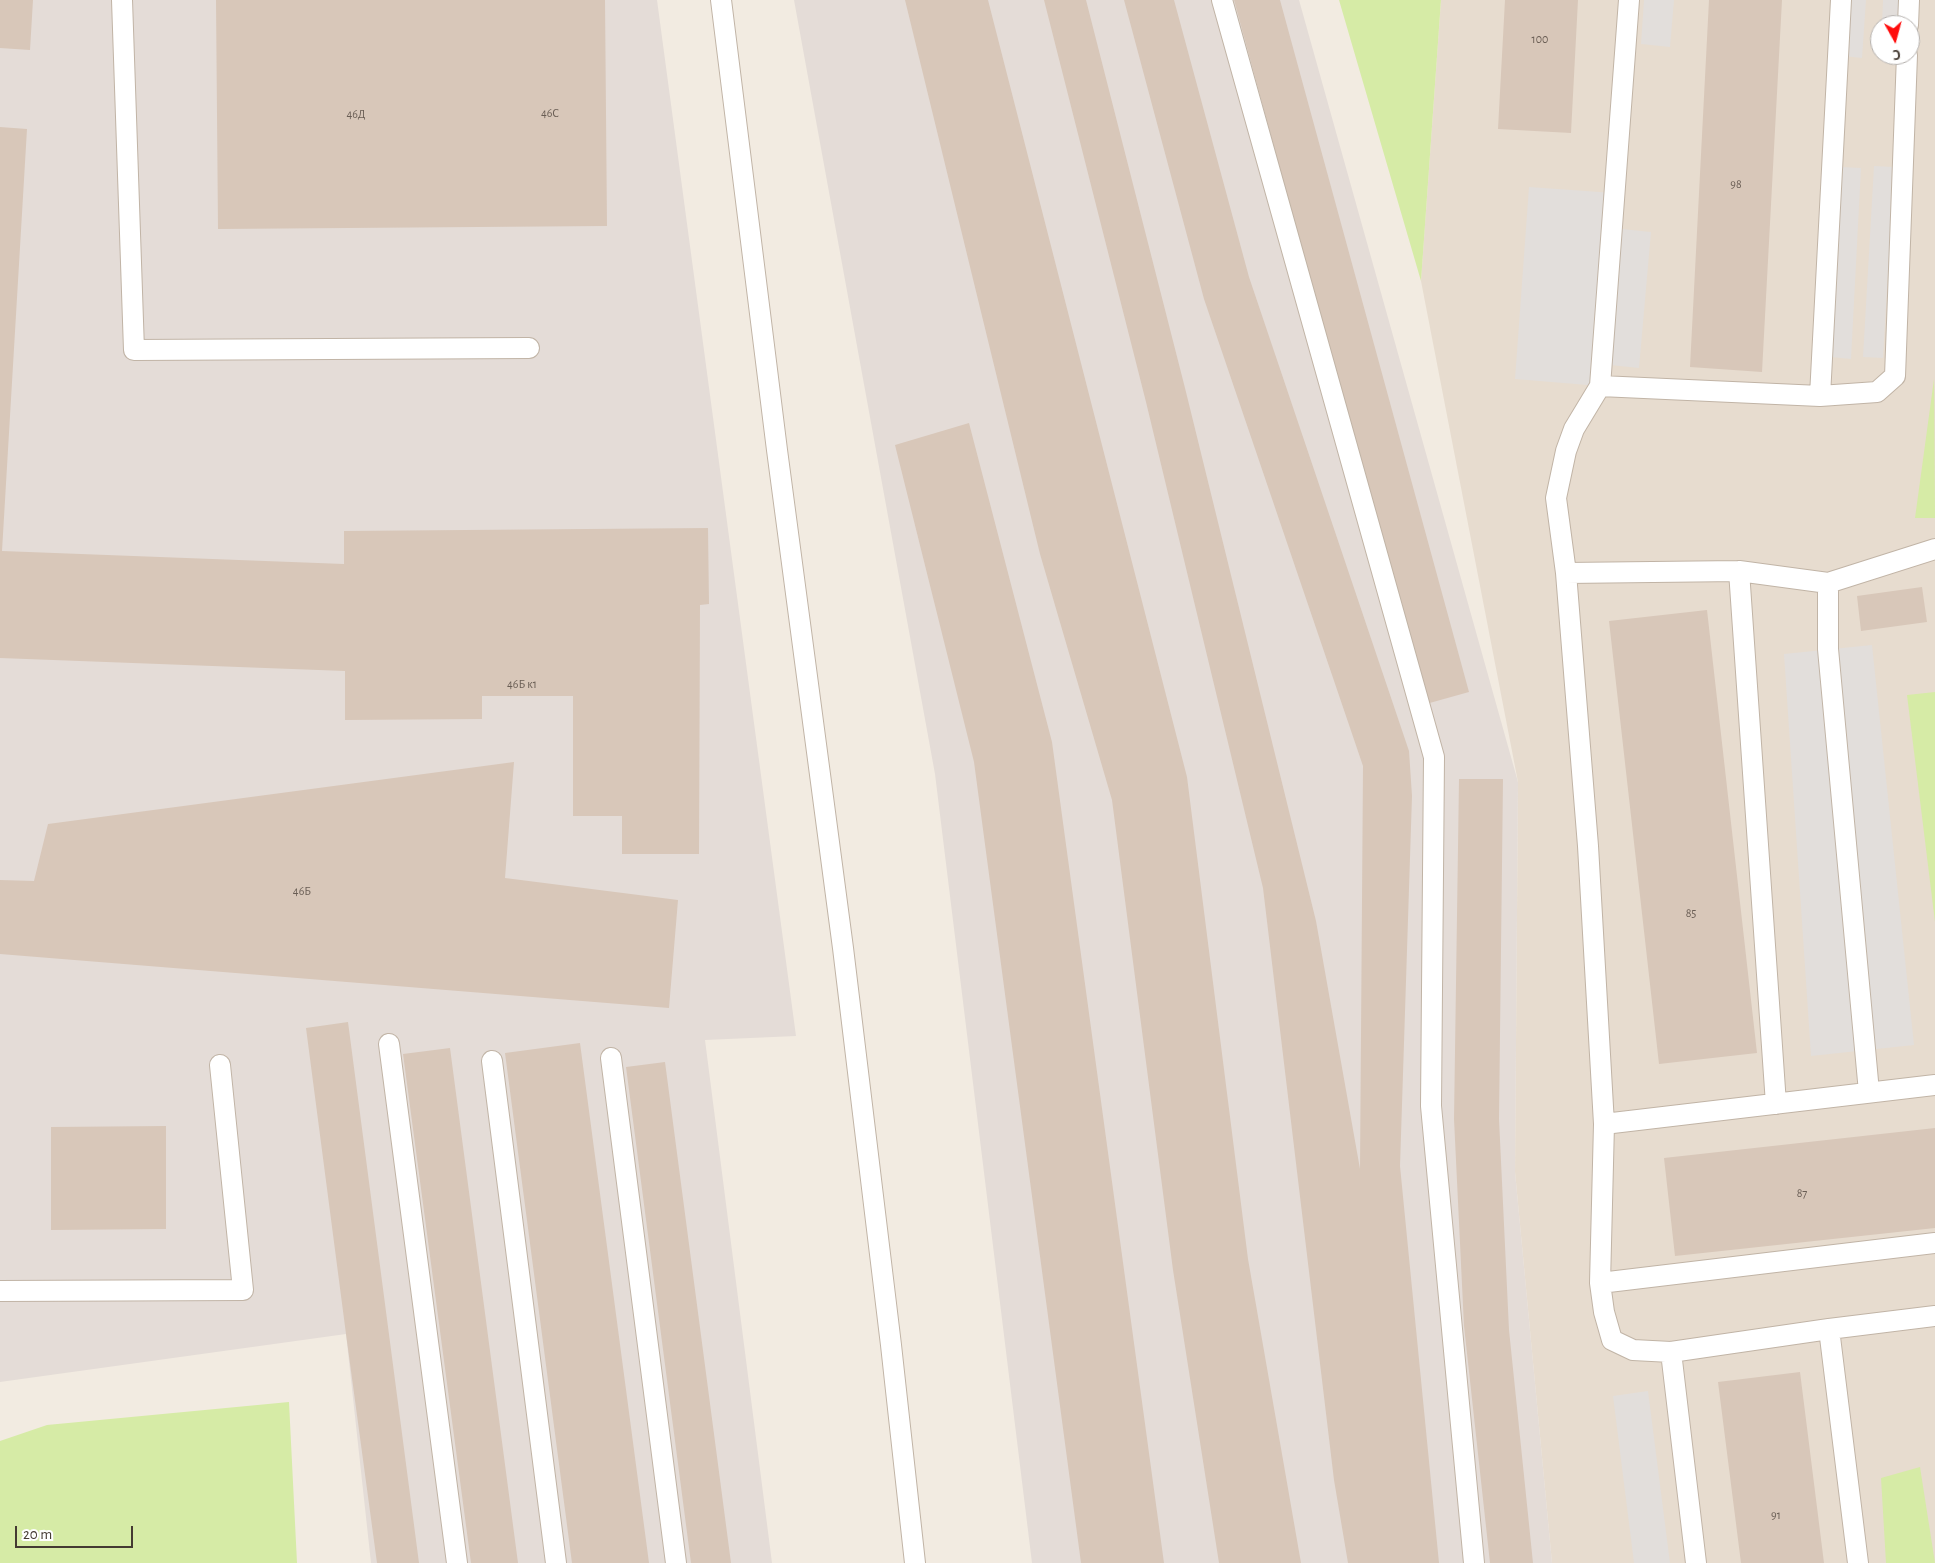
<!DOCTYPE html>
<meta charset="utf-8">
<style>
body{margin:0}
#map{position:relative;width:1935px;height:1563px;overflow:hidden;background:#f2ebe1;font-family:"Alegreya Sans",sans-serif}
canvas{display:block}
.north{position:absolute;left:1870px;top:15px;width:50px;height:50px;box-sizing:border-box;background:#fff;border:1px solid #b4b0ad;border-radius:50%;rotate:173deg;font-size:14px;font-weight:700;line-height:20px;text-align:center;color:#443a32}
.north::after{content:'';display:block;margin:auto;width:18px;height:22px;background:#ff0d0c;clip-path:polygon(50% 0,100% 100%,50% 72%,0 100%)}
.scale{position:absolute;left:15px;top:1526px;width:118px;height:22px;box-sizing:border-box;border:2px solid #443a32;border-top:0;padding-left:6px;font-size:15px;line-height:18px;white-space:nowrap;color:#443a32;-webkit-text-stroke:4px #fff;paint-order:stroke}
</style>
<div id="map">
<canvas width="1935" height="1563"></canvas>
<div class="north">С</div>
<div class="scale">20 m</div>
</div>
<script>
const g = document.querySelector('canvas').getContext('2d');
g.lineJoin = 'round';
function fillPath(path, color) { g.fillStyle = color; g.fill(path, 'evenodd'); }
const toPath = rows => new Path2D(rows.map(r => 'M' + r).join(''));
function stroke(path, color, width, dash) { g.strokeStyle = color; g.lineWidth = width; g.lineCap = dash ? 'butt' : 'round'; g.setLineDash(dash || []); g.stroke(path); }
function write(font, color, halo, rows, align = 'center') {
  g.font = font + ' "Alegreya Sans",sans-serif'; g.lineWidth = 5; g.setLineDash([]); g.textBaseline = 'middle'; g.strokeStyle = halo; g.fillStyle = color; for (const [text, x, y, turn = 0] of rows) {
    g.save(); g.translate(x, y); g.rotate((+turn || 0) * Math.PI / 180); g.textAlign = isNaN(turn) ? turn : align; if (halo) g.strokeText(text, 0, 0); g.fillText(text, 0, 0); g.restore();
  }
}
fillPath(toPath([
 [1441,0,1935,0,1935,1563,1552,1563,1515,1172,1518,782,1421,281],
 [1880,25,1910,25,1910,55,1880,55]
]), '#e7dccf');
fillPath(toPath([
 [0,0,657,0,796,1036,705,1040,772,1563,371,1563,346,1334,0,1382],
 [794,0,1299,0,1518,782,1515,1172,1552,1563,1032,1563,935,774]
]), '#e4dcd7');
fillPath(toPath([
 [1339,0,1441,0,1421,281],
 [1934,379,1935,518,1915,518],
 [1935,692,1935,922,1907,695],
 [289,1402,297,1563,0,1563,0,1441,47,1425],
 [1920,1467,1935,1563,1886,1563,1881,1478]
]), '#d6eba6');
fillPath(toPath([
 [1644,0,1674,0,1670,47,1641,44],
 [1847,0,1866,0,1862,58,1843,56],
 [1883,0,1902,0,1901,25,1882,25],
 [1874,166,1894,167,1883,358,1863,357],
 [1841,167,1861,168,1851,359,1831,357],
 [1529,187,1614,193,1600,386,1515,379],
 [1622,229,1651,232,1639,368,1610,365],
 [1872,645,1914,1045,1811,1056,1784,654],
 [1648,1391,1670,1563,1634,1563,1613,1396]
]), '#e2dedb');
fillPath(toPath([
 [0,0,33,0,30,50,0,48],
 [216,0,605,0,607,226,218,229],
 [905,0,988,0,1187,777,1248,1259,1301,1563,1219,1563,1173,1270,1112,800,1040,554],
 [1044,0,1086,0,1185,388,1316,921,1360,1169,1363,766,1204,299,1124,0,1174,0,1249,277,1409,751,1412,796,1400,1166,1439,1563,1348,1563,1334,1480,1263,888,1146,402],
 [1234,0,1280,0,1469,692,1426,704],
 [1505,0,1578,0,1571,133,1498,129],
 [1709,0,1782,0,1762,372,1690,367],
 [0,127,27,129,2,551,344,564,344,531,708,528,709,604,700,605,699,854,622,854,622,816,573,816,573,696,482,696,482,719,345,720,345,671,0,658],
 [969,423,1052,742,1164,1563,1081,1563,974,762,895,445],
 [1922,587,1927,622,1861,631,1857,596],
 [1707,610,1757,1053,1659,1064,1609,621],
 [514,762,505,878,678,900,669,1008,0,954,0,880,34,881,48,824],
 [1459,779,1503,779,1499,1119,1509,1330,1533,1563,1490,1563,1464,1326,1454,1119],
 [348,1022,419,1563,377,1563,346,1334,306,1028],
 [580,1043,649,1563,572,1563,505,1053],
 [450,1048,518,1563,471,1563,403,1054],
 [665,1062,731,1563,691,1563,626,1067],
 [166,1126,166,1229,51,1230,51,1127],
 [1935,1128,1935,1228,1675,1256,1664,1158],
 [1800,1372,1824,1563,1741,1563,1718,1382]
]), '#d8c7b9');
const lane = toPath([
 [122,0,134,350,529,348],
 [721,0,777,450,843,948,891,1345,915,1563],
 [1222,0,1434,757,1431,1106,1474,1563],
 [1629,0,1600,386,1574,429,1566,451,1556,498,1566,573,1588,846,1604,1124,1600,1283,1935,1243],
 [1908,25,1909,0],
 [1600,386,1820,396,1841,0],
 [1820,396,1877,392,1895,376,1907,55],
 [1739,571,1776,1104],
 [1566,573,1739,571,1828,583,1935,549],
 [1828,583,1828,649,1869,1092],
 [389,1044,457,1563],
 [611,1058,676,1563],
 [492,1061,556,1563],
 [1604,1124,1935,1085],
 [1600,1283,1604,1312,1612,1340,1633,1350,1671,1352],
 [0,1291,243,1290,220,1065],
 [1829,1329,1858,1563],
 [1696,1563,1671,1352,1829,1329,1935,1316]
]);
stroke(lane, '#c1b4a6', 22);
stroke(lane, '#fff', 20);
write('12px', '#695d54', null, [
 ["100",1540,39],
 ["46С",550,113],
 ["46Д",356,114],
 ["98",1736,184],
 ["46Б к1",522,684],
 ["46Б",302,891],
 ["85",1691,913],
 ["87",1802,1193],
 ["91",1776,1515]
]);
</script>
